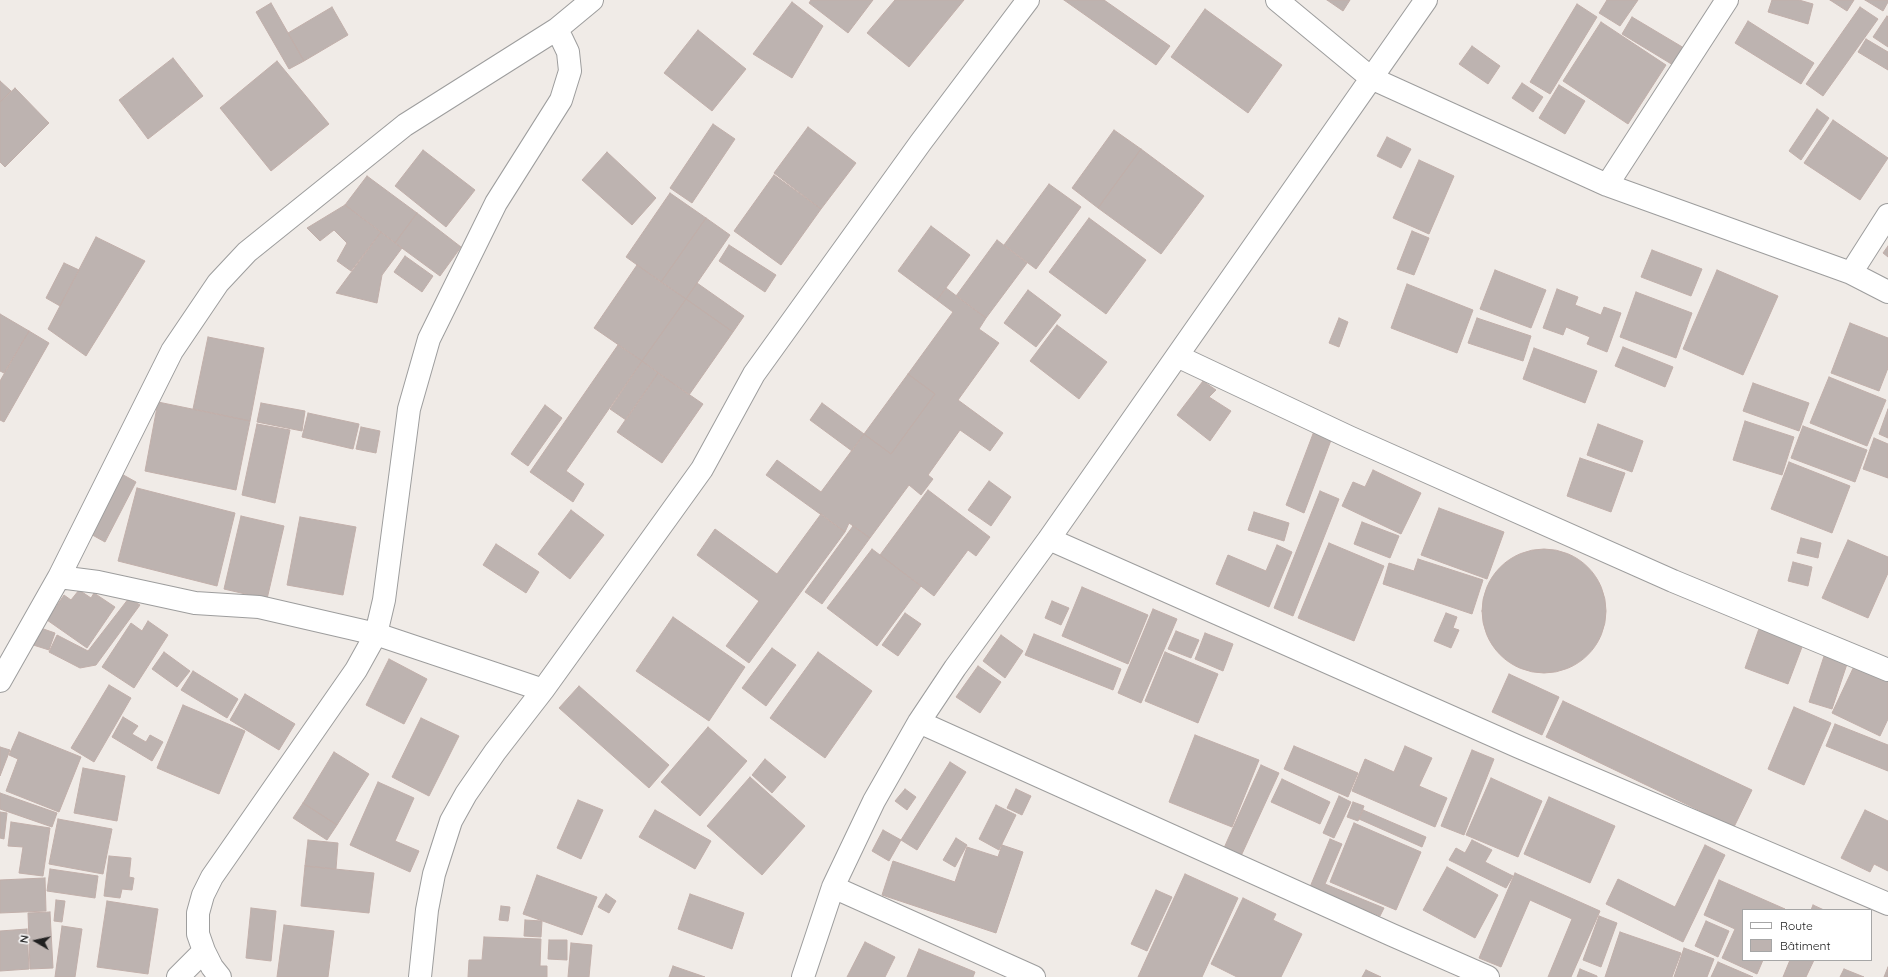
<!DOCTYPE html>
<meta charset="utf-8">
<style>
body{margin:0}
#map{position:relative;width:1888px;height:977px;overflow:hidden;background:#f0ebe7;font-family:Quicksand,sans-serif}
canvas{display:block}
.legend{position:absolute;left:1742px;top:909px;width:130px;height:52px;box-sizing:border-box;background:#fff;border:1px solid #a6a6a6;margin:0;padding:5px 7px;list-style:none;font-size:12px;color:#202020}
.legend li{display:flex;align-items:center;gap:8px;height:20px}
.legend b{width:20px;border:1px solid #a6a6a6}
.north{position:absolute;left:16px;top:921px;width:40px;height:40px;-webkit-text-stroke:3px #fff;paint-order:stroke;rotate:279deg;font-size:11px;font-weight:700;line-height:16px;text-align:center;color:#202020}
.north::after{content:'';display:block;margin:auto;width:14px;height:18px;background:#202020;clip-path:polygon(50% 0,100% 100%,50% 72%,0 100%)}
</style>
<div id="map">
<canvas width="1888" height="977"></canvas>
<ul class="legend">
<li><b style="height:5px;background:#fff"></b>Route</li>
<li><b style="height:11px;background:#bdb3b0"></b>Bâtiment</li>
</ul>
<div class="north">N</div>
</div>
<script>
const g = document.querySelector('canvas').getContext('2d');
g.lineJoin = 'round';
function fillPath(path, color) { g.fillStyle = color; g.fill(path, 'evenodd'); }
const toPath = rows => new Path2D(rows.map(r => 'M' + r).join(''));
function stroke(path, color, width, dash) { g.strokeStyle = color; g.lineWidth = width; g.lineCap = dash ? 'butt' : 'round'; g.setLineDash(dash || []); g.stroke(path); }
const building = toPath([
 [811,0,873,0,848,33,809,3,811,0],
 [895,0,964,0,909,67,867,33,895,0],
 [1064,0,1104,0,1170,46,1156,65,1064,0],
 [1327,0,1350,0,1343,11,1327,0],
 [1607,0,1638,0,1620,26,1599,13,1607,0],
 [1772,0,1799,0,1813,4,1808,24,1768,12,1772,0],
 [1830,0,1854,0,1847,11,1830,0],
 [1865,0,1888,0,1888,2,1883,11,1865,0],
 [792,2,823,26,792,78,753,54,792,2],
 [271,3,304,61,289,69,256,12,271,3],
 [1577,4,1597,17,1550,94,1530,82,1577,4],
 [332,7,348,35,304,61,288,33,332,7],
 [1860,7,1878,19,1823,96,1806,84,1860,7],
 [1205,9,1282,65,1248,113,1171,57,1205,9],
 [1887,16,1888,17,1888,47,1873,37,1887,16],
 [1632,17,1684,48,1673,65,1622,34,1632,17],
 [1748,21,1814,63,1801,84,1735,43,1748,21],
 [1601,22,1666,65,1628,124,1563,81,1601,22],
 [698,30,746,69,712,111,664,73,698,30],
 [1866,39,1888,52,1888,70,1858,52,1866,39],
 [1472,46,1500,66,1488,84,1459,64,1472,46],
 [173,58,203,96,148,139,119,100,173,58],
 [277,61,329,124,271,171,220,108,277,61],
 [0,81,11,91,0,102,0,81],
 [1522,83,1543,97,1533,112,1512,98,1522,83],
 [1559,85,1585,101,1565,134,1539,118,1559,85],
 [15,88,49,123,5,167,0,162,0,102,15,88],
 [1817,109,1829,118,1801,160,1789,151,1817,109],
 [1833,120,1888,158,1860,200,1804,163,1833,120],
 [713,124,735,139,692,203,670,188,713,124],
 [808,127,856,163,821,209,774,173,808,127],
 [1114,130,1141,149,1098,208,1072,188,1114,130],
 [1387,137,1411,149,1401,168,1377,156,1387,137],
 [1141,149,1204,196,1161,254,1098,208,1141,149],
 [423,150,475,190,446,227,395,186,423,150],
 [607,152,656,198,632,225,582,180,607,152],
 [1419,160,1454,176,1429,234,1393,218,1419,160],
 [774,175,821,209,781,265,734,231,774,175],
 [367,176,417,213,395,243,345,205,367,176],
 [1049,184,1081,207,1036,269,1004,245,1049,184],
 [670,193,706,218,661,282,626,257,670,193],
 [345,205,381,232,351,271,337,261,347,243,334,230,320,241,307,228,345,205],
 [417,213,461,247,440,276,395,243,417,213],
 [706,218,730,235,686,299,661,282,706,218],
 [1089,218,1146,260,1106,314,1049,272,1089,218],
 [931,226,970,255,937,300,898,271,931,226],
 [1412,231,1429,238,1414,275,1397,269,1412,231],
 [381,232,402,248,382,275,377,303,336,293,381,232],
 [96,237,145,261,86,356,48,329,96,237],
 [997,240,1027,263,986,318,956,296,997,240],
 [729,245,776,275,765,292,719,261,729,245],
 [1888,246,1888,257,1883,253,1888,246],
 [1652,250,1702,269,1691,296,1641,277,1652,250],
 [405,256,433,276,422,292,394,272,405,256],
 [64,263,79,270,60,306,46,298,64,263],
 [637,265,686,299,642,361,594,328,637,265],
 [1495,270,1546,290,1531,328,1480,309,1495,270],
 [1717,270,1778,296,1743,375,1683,349,1717,270],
 [697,283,744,316,733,332,686,299,697,283],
 [1407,284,1473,310,1457,353,1391,328,1407,284],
 [946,288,986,318,979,329,999,343,958,400,1003,433,990,451,960,430,928,475,933,479,921,495,909,485,870,538,849,523,845,532,766,475,777,460,821,492,864,434,891,454,935,394,908,374,953,312,937,300,946,288],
 [1557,289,1578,297,1575,305,1601,315,1604,307,1621,313,1607,352,1587,344,1590,337,1566,327,1563,335,1543,328,1557,289],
 [1028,290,1061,315,1036,347,1004,323,1028,290],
 [1636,292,1692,313,1676,358,1620,337,1636,292],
 [686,299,733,332,689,395,642,361,686,299],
 [0,314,29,331,4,373,0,371,0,314],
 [1339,318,1348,322,1339,347,1329,343,1339,318],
 [1477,318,1531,336,1523,361,1468,343,1477,318],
 [1850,323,1888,338,1888,368,1879,391,1831,373,1850,323],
 [1057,325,1107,362,1079,399,1030,361,1057,325],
 [29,331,49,343,4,422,0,420,0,381,29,331],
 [208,337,264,348,250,421,193,409,208,337],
 [618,345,642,361,566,471,584,484,573,502,530,472,618,345],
 [1623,347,1673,367,1665,387,1615,366,1623,347],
 [1534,348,1597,371,1585,403,1523,379,1534,348],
 [642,361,658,373,626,420,610,409,642,361],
 [658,373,703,404,662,463,617,432,658,373],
 [908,374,935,394,891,454,864,434,908,374],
 [1829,377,1886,400,1867,446,1810,423,1829,377],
 [1203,381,1216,390,1209,397,1231,411,1210,441,1177,415,1203,381],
 [1753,383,1809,403,1799,431,1743,411,1753,383],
 [158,402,250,421,236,490,145,471,158,402],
 [261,403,305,411,302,431,257,422,261,403],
 [822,403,864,434,852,451,810,420,822,403],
 [545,405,562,418,528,466,511,454,545,405],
 [1888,409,1888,438,1879,434,1888,409],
 [308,413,359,424,353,449,302,437,308,413],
 [1745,421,1794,437,1782,475,1733,460,1745,421],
 [257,424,290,430,275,503,242,495,257,424],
 [1598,424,1643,441,1632,472,1587,455,1598,424],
 [1316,426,1334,432,1304,513,1286,505,1316,426],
 [1803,426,1867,450,1855,482,1791,458,1803,426],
 [361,427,380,431,376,453,356,449,361,427],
 [1874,438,1888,444,1888,478,1863,469,1874,438],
 [1580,458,1625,473,1611,512,1567,496,1580,458],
 [1789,462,1850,486,1832,533,1771,509,1789,462],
 [1373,470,1421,493,1401,534,1342,506,1353,482,1365,487,1373,470],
 [118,472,136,482,105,542,87,532,118,472],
 [989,481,1011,497,991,526,968,510,989,481],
 [137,488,235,513,217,586,118,561,137,488],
 [928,490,990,537,976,556,968,550,934,596,880,555,928,490],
 [1320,491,1339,499,1293,616,1274,608,1320,491],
 [1439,508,1504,532,1487,579,1421,555,1439,508],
 [571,510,604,535,570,579,538,554,571,510],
 [1254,512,1289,523,1284,541,1248,530,1254,512],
 [821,514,845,532,749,663,726,646,759,601,697,555,715,529,777,574,821,514],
 [241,516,284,526,267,599,224,589,241,516],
 [300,517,356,527,343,595,287,585,300,517],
 [1362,522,1399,536,1390,558,1354,544,1362,522],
 [853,526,870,538,822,604,805,592,853,526],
 [1801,538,1821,543,1818,558,1797,553,1801,538],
 [1848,540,1888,557,1888,573,1868,618,1822,598,1848,540],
 [1329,543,1384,566,1354,641,1298,618,1329,543],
 [496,544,539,572,526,593,483,565,496,544],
 [1277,545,1292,552,1269,607,1216,584,1228,555,1266,571,1277,545],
 [872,549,921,586,877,646,827,608,872,549],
 '1482 611a62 62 0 1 1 124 0a62 62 0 1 1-124 0Z',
 [1418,559,1483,580,1472,614,1383,584,1389,563,1414,571,1418,559],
 [1793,562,1812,567,1808,586,1788,581,1793,562],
 [1082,587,1148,615,1128,664,1062,636,1082,587],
 [79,590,91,598,94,593,115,607,87,648,47,620,64,595,71,600,79,590],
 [129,598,140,605,96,665,80,668,49,652,57,635,88,651,129,598],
 [1052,601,1069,608,1061,625,1045,618,1052,601],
 [1153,609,1177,619,1141,703,1118,693,1153,609],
 [905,613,921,624,898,656,882,645,905,613],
 [1446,613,1457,617,1453,628,1459,630,1451,648,1434,641,1446,613],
 [673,617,745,667,709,721,636,671,673,617],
 [148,621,168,635,134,688,102,667,131,623,142,631,148,621],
 [1761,623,1805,639,1788,684,1745,668,1761,623],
 [32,625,55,633,49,650,27,643,32,625],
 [1176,631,1199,640,1191,658,1168,649,1176,631],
 [1205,633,1233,644,1223,671,1195,659,1205,633],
 [1034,634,1121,669,1113,690,1025,655,1034,634],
 [1001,635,1023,651,1005,678,983,661,1001,635],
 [1827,647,1850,655,1832,709,1809,702,1827,647],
 [772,648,796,665,766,706,742,688,772,648],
 [164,652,190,671,177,687,152,669,164,652],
 [818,652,872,691,825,758,770,718,818,652],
 [1165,652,1218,674,1198,723,1145,701,1165,652],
 [389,659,427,679,404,724,366,705,389,659],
 [1856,662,1888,677,1888,719,1880,736,1832,713,1856,662],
 [978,666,1001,682,980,713,956,697,978,666],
 [193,671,238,699,227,718,181,690,193,671],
 [1509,674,1559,697,1542,735,1492,712,1509,674],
 [109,685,131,698,94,762,71,748,109,685],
 [579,686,669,765,649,788,559,708,579,686],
 [245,694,295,724,279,750,230,720,245,694],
 [1563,701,1752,790,1734,827,1546,737,1563,701],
 [183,705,245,731,219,794,157,768,183,705],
 [1794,707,1831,723,1804,785,1768,769,1794,707],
 [123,717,138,726,132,734,146,742,150,735,163,742,152,761,112,737,123,717],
 [421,718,459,736,429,796,392,777,421,718],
 [1835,724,1888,745,1888,771,1826,746,1835,724],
 [708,727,747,761,700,816,661,782,708,727],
 [19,732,81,757,59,812,6,791,18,759,9,755,19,732],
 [1195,735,1259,760,1232,827,1169,802,1195,735],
 [1294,746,1358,773,1348,797,1284,769,1294,746],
 [1405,746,1432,758,1419,786,1447,798,1435,827,1352,791,1365,759,1394,772,1405,746],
 [0,747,10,750,0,776,0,747],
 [1472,750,1494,759,1464,835,1441,826,1472,750],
 [334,752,369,774,337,825,303,803,334,752],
 [765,759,786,777,772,793,752,775,765,759],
 [950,762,966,772,917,850,901,840,950,762],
 [1261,765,1279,773,1241,856,1224,848,1261,765],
 [83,768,125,776,117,821,74,813,83,768],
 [750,777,805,826,762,875,707,826,750,777],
 [1491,778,1542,801,1518,857,1466,835,1491,778],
 [1282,779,1330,802,1320,824,1271,802,1282,779],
 [378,782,414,798,395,841,419,851,410,872,350,845,378,782],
 [905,789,916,797,907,810,895,801,905,789],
 [1016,789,1031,796,1022,815,1007,808,1016,789],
 [0,793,57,813,52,827,0,809,0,793],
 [1339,796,1351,802,1334,838,1323,833,1339,796],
 [1549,797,1615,826,1590,883,1524,854,1549,797],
 [578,800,603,810,581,859,557,848,578,800],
 [1353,802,1364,806,1358,821,1347,817,1353,802],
 [303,803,337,825,327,840,293,818,303,803],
 [996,805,1016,815,999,850,979,839,996,805],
 [655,810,711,841,695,869,639,837,655,810],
 [1363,810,1426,837,1422,847,1359,819,1363,810],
 [1865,810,1888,821,1888,871,1874,864,1870,872,1841,858,1865,810],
 [0,812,7,813,4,839,0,838,0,812],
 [58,819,112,829,103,874,49,864,58,819],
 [11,822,50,828,43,876,19,873,23,847,8,846,11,822],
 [1354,823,1421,852,1396,910,1330,882,1354,823],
 [883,830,901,840,889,861,872,851,883,830],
 [956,838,967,845,955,867,943,860,956,838],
 [1330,839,1342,844,1325,884,1384,908,1380,916,1310,887,1330,839],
 [308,840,338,843,336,869,305,866,308,840],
 [1472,840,1492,850,1485,862,1513,876,1506,888,1449,860,1456,848,1465,853,1472,840],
 [1002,845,1023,852,996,933,882,895,893,861,955,882,967,847,998,857,1002,845],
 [1705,845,1725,855,1683,942,1606,904,1618,879,1675,907,1705,845],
 [109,856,131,858,129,877,134,878,132,890,122,889,120,898,104,896,109,856],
 [305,866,374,873,369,913,301,906,305,866],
 [1447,867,1498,895,1475,938,1423,910,1447,867],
 [50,869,98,876,95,898,47,891,50,869],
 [1515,873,1600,911,1571,977,1548,977,1572,919,1530,900,1501,967,1479,958,1515,873],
 [1185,874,1238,898,1202,977,1138,977,1185,874],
 [537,875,597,897,582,935,523,914,537,875],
 [45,878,46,911,0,913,0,880,45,878],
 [1719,880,1785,909,1743,910,1743,960,1763,960,1757,974,1722,958,1735,929,1704,915,1719,880],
 [1156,890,1172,897,1147,951,1131,944,1156,890],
 [606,894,616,901,609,913,598,907,606,894],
 [690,894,744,913,732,949,678,929,690,894],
 [1243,898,1276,914,1273,920,1302,934,1281,977,1237,977,1211,964,1243,898],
 [56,900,65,901,62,922,54,921,56,900],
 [107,901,158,909,148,974,97,967,107,901],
 [1813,905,1824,910,1811,910,1813,905],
 [501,906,510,907,508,921,499,920,501,906],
 [251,908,276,911,271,961,246,958,251,908],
 [50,912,53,968,30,969,28,913,50,912],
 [1599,916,1617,923,1601,967,1583,960,1599,916],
 [525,920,542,921,541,937,524,936,525,920],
 [1706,921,1729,931,1718,957,1695,946,1706,921],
 [284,925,334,931,328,977,277,977,284,925],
 [62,926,82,929,75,977,55,977,62,926],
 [27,929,29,969,0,971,0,931,27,929],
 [1620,932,1681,953,1672,977,1605,977,1620,932],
 [484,937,541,939,540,966,547,966,547,977,468,977,469,960,482,960,484,937],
 [549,940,567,940,567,960,548,959,549,940],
 [865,942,895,957,885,977,847,977,865,942],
 [571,943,592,945,589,977,568,977,571,943],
 [1684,948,1714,959,1707,977,1674,977,1684,948],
 [919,949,975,972,973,977,907,977,919,949],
 [1790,960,1814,960,1806,977,1783,977,1790,960],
 [1718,962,1753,977,1711,977,1718,962],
 [673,966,705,977,669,977,673,966],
 [1888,967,1888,977,1884,977,1888,967],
 [1580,969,1597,976,1597,977,1577,977,1580,969],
 [1844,969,1864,977,1840,977,1844,969],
 [1366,970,1381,977,1362,977,1366,970]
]);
fillPath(building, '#bdb3b0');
stroke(building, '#c1afaa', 1);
const minor = toPath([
 [1277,0,1371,78,1607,185,1851,273,1888,292],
 [1607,185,1727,0],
 [1851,273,1888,215],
 [1177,356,1349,437,1673,581,1888,670],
 [1049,539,1519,747,1888,904],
 [59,577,98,582,195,603,259,607,376,634,543,690],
 [0,681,59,577,172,351,218,283,247,252,405,125,557,29,592,0],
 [919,722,1392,935,1488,977],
 [833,887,1034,977],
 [178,977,204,951],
 [220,977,212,967,204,951,198,934,198,913,203,895,212,877,356,670,376,634,384,600,409,409,429,339,496,203,561,100,570,71,568,52,557,29],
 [420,977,427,910,434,874,451,821,466,794,495,752,543,690,702,469,754,374,921,142,1028,0],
 [803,977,833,887,874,801,919,722,955,668,1049,539,1426,0]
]);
stroke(minor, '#9d9d9d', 24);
stroke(minor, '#fff', 22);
</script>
